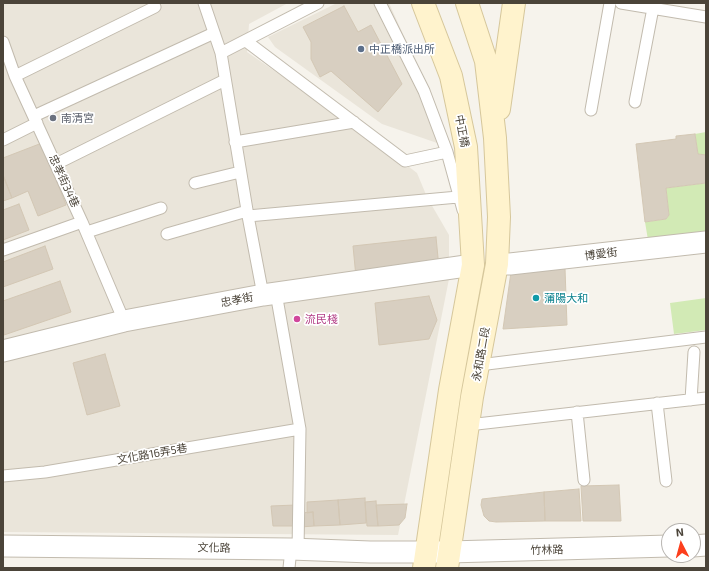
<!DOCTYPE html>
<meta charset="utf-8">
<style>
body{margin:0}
#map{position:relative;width:709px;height:571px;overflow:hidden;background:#f6f3ec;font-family:"Exo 2",sans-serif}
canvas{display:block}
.frame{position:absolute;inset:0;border:4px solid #4b4439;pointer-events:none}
.north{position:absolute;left:661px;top:523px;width:40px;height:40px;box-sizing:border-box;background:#fff;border:1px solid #b7b4b0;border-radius:50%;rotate:354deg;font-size:11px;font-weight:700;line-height:16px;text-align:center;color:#4b4439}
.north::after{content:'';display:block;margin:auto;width:14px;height:18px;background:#fc3f1d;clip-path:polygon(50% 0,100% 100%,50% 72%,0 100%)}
</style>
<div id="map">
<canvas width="709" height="571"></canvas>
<div class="frame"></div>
<div class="north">N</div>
</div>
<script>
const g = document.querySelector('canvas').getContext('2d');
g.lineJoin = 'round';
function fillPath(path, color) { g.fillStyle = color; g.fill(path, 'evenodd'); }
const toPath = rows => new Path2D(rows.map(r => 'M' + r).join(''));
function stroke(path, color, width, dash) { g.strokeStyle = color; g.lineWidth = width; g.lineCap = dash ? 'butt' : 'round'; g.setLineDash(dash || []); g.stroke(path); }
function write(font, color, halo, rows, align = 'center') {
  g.font = font + ' "Exo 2","Noto Sans TC",sans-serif'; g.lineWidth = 3.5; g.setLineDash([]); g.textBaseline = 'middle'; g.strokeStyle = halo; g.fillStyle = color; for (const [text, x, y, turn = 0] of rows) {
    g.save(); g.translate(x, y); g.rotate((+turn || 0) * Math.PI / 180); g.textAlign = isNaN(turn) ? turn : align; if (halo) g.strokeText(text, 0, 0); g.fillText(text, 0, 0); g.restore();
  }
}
fillPath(toPath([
 [3,3,288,3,249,24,247,52,365,133,417,173,427,197,449,235,449,279,398,535,3,532],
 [337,3,389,3,430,94,440,144,382,124,275,47,268,37]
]), '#eae5da');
fillPath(toPath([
 [706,132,706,155,701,156,701,154,698,154,695,134],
 [706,183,706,233,648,240,645,222,666,219,669,215,666,188],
 [706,298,706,330,674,334,670,303]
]), '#d2eab5');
const building = toPath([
 [344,6,358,32,371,25,402,84,378,112,331,71,320,77,311,59,311,42,303,27,344,6],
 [695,134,698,154,706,155,706,183,666,188,669,215,666,219,645,222,636,144,676,139,676,136,695,134],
 [42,143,66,205,38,216,28,191,12,198,3,175,3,158,42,143],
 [3,175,12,198,3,201,3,175],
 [19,204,29,230,3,240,3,210,19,204],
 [436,237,439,268,356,277,353,246,436,237],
 [45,246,53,269,3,287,3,262,45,246],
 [565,268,567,325,503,329,511,272,565,268],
 [60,281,71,312,4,335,3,301,60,281],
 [429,296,437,320,429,339,379,345,375,303,429,296],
 [105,354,120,406,87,415,73,363,105,354],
 [619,485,621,521,583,521,581,486,619,485],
 [579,489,581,521,545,521,544,492,579,489],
 [544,492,545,521,496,522,489,521,484,516,481,505,482,499,544,492],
 [365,498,366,523,340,525,338,500,365,498],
 [338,500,340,525,314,526,313,512,307,513,307,502,338,500],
 [376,501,378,526,367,526,365,502,376,501],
 [407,504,405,518,399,525,378,526,376,505,407,504],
 [296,505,296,526,273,526,271,506,296,505],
 [313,512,314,526,300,527,300,513,313,512]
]);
fillPath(building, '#d8cfc1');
stroke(building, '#d3c7b4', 1);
const lane = toPath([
 [204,3,221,53,248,216,263,295],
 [380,3,424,91,447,152,463,210],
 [621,3,706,17],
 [246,41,405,161,447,152],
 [3,42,15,76,82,222,124,321],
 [221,53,318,3],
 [15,76,155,7],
 [635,102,653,8],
 [591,110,610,3],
 [34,116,214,33],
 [3,140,37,123],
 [235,142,354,122],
 [56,164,225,80],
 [195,183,240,172],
 [248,216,458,197],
 [87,232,161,208],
 [167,234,247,211],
 [3,250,82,222],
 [276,293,300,429,298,550],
 [479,365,706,337],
 [691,400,694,352],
 [657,403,666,481],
 [577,412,584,480],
 [468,425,706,398],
 [3,476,45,472,300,429],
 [289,568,291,549]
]);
const street = toPath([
 [497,264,510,264,706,242],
 [3,351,124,321,263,295,473,265],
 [3,546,291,549,370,552,449,552,669,546],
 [693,546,706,545]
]);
const secondary = toPath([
 [423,3,451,76,466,147,473,265,450,390,424,568],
 [499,109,514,3],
 [447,568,472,397,497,264,499,217,495,138,486,61,467,3]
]);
stroke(lane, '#c2bbae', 13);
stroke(street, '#c2bbae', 23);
stroke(secondary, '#d6c79b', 24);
stroke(lane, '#fff', 11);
stroke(street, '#fff', 21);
stroke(secondary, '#fff3cd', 22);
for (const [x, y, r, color] of [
 [361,49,4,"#5c6f8a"],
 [53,118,4,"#6b7280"],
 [536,298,4,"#0f9aa8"],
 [297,319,4,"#d1479c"]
]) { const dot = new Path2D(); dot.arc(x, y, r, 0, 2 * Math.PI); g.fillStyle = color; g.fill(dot); stroke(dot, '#fff', 1.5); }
write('11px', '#4e5e75', '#fff', [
 ["中正橋派出所",369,49]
], 'left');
write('11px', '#5b616d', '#fff', [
 ["南清宮",61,118]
], 'left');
write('11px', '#4b4439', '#fff', [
 ["中正橋",462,131,79],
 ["忠孝街34巷",64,181,65],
 ["博愛街",601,254,-7],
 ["忠孝街",237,300,-11],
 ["永和路二段",481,354,-80],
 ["文化路16弄5巷",152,454,-10],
 ["文化路",214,548,1],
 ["竹林路",547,550,-1]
]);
write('11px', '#0d838f', '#fff', [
 ["蒲陽大和",544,298]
], 'left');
write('11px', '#b23c85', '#fff', [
 ["流民棧",305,319]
], 'left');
</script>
